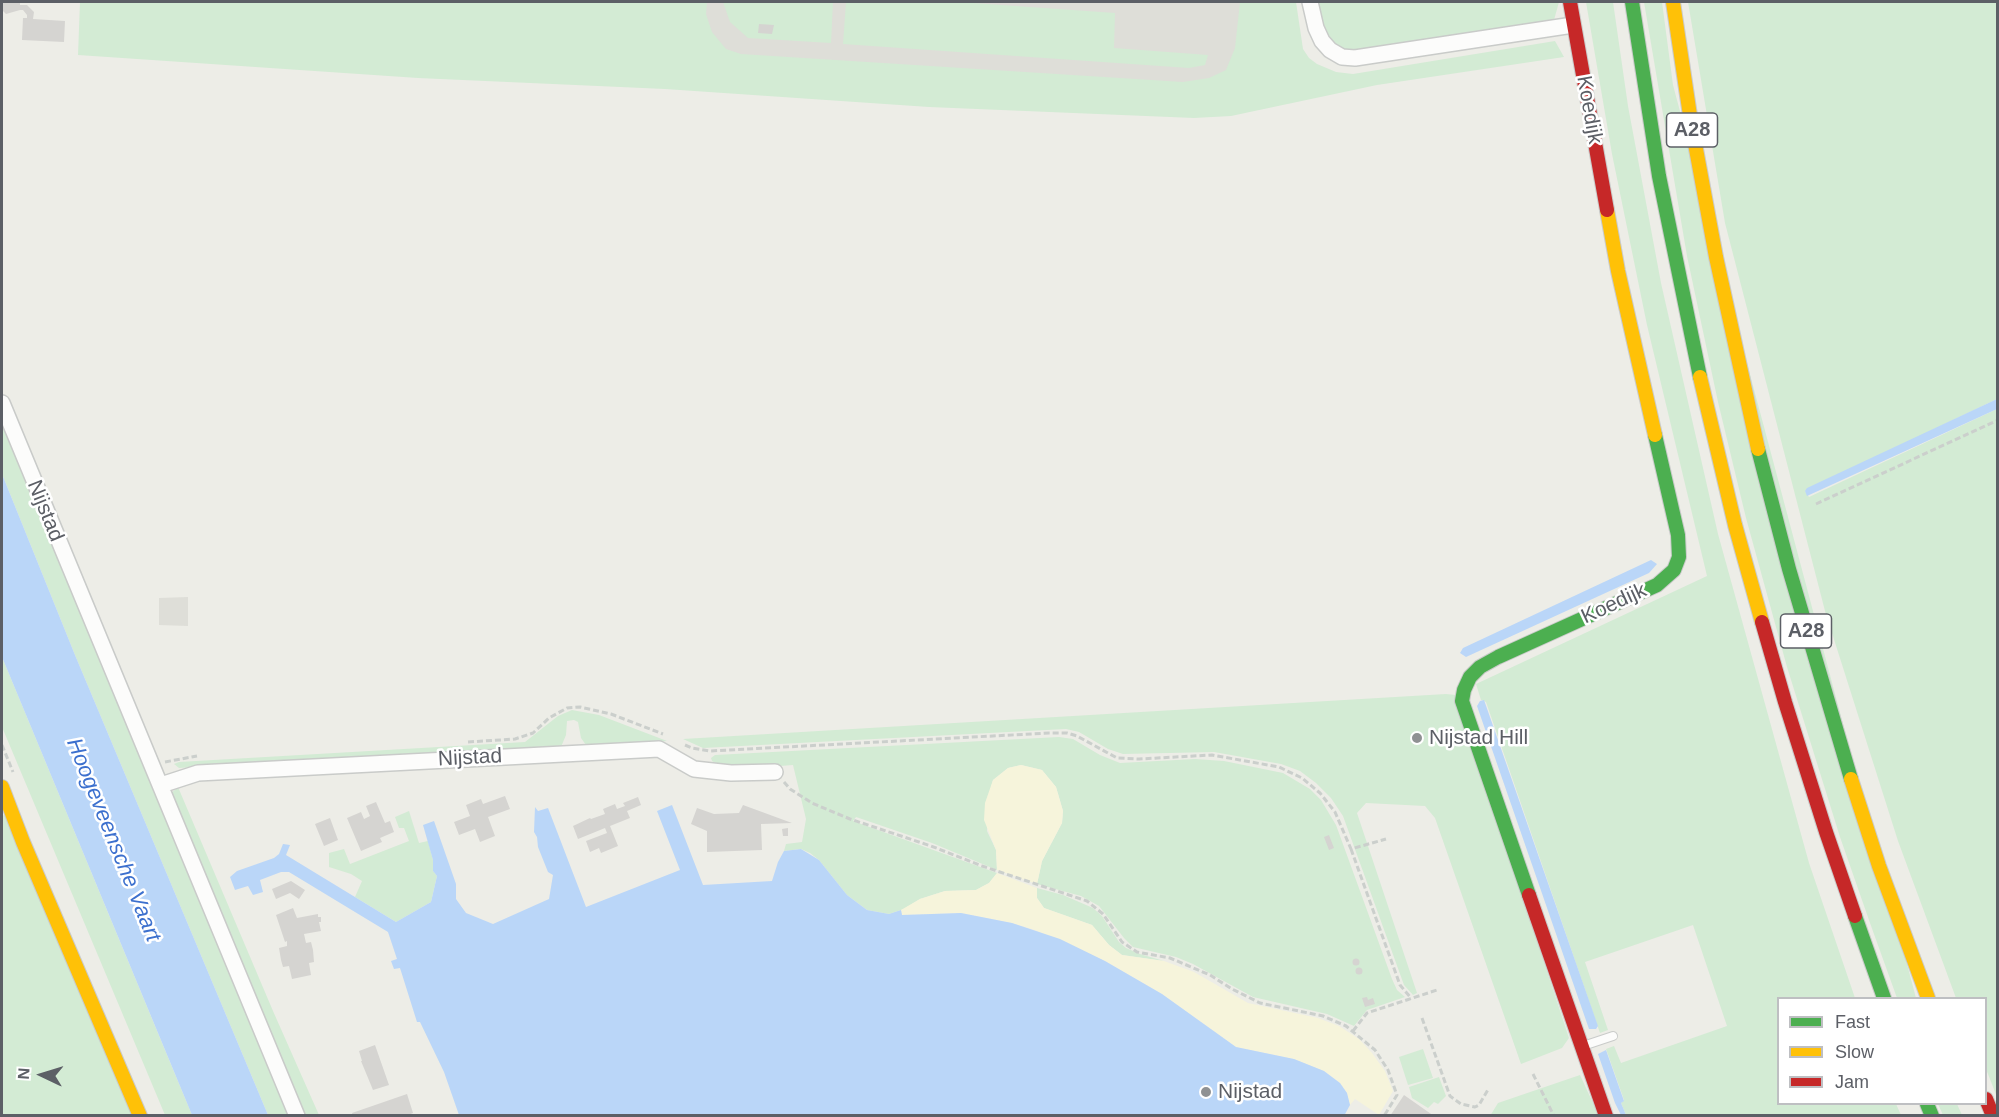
<!DOCTYPE html>
<style>
body{margin:0}
#map{position:relative;width:1999px;height:1117px;overflow:hidden;background:#edede7;font-family:Arial,sans-serif}
canvas{display:block}
.frame{position:absolute;inset:0;border:3px solid #5c5f66;pointer-events:none}
.legend{position:absolute;left:1777px;top:997px;width:210px;height:108px;box-sizing:border-box;background:#fff;border:2px solid #bebfc2;margin:0;padding:8px 10px;list-style:none;font-size:18px;color:#5c5f66}
.legend li{display:flex;align-items:center;gap:12px;height:30px}
.legend b{width:30px;border:2px solid #bebfc2}
.north{position:absolute;left:12px;top:1045px;width:60px;height:60px;-webkit-text-stroke:4px #fff;paint-order:stroke;rotate:274deg;font-size:16px;font-weight:700;line-height:24px;text-align:center;color:#5c5f66}
.north::after{content:'';display:block;margin:auto;width:21px;height:27px;background:#5c5f66;clip-path:polygon(50% 0,100% 100%,50% 72%,0 100%)}
</style>
<div id="map">
<canvas width="1999" height="1117"></canvas>
<div class="frame"></div>
<ul class="legend">
<li><b style="height:8px;background:#4caf50"></b>Fast</li>
<li><b style="height:8px;background:#ffc107"></b>Slow</li>
<li><b style="height:8px;background:#c62828"></b>Jam</li>
</ul>
<div class="north">N</div>
</div>
<script>
const g = document.querySelector('canvas').getContext('2d');
g.lineJoin = 'round';
function fillPath(path, color) { g.fillStyle = color; g.fill(path, 'evenodd'); }
const toPath = rows => new Path2D(rows.map(r => 'M' + r).join(''));
function stroke(path, color, width, dash) { g.strokeStyle = color; g.lineWidth = width; g.lineCap = dash ? 'butt' : 'round'; g.setLineDash(dash || []); g.stroke(path); }
function write(font, color, halo, rows, align = 'center') {
  g.font = font + ' Arial,sans-serif'; g.lineWidth = 5; g.setLineDash([]); g.textBaseline = 'middle'; g.strokeStyle = halo; g.fillStyle = color; for (const [text, x, y, turn = 0] of rows) {
    g.save(); g.translate(x, y); g.rotate((+turn || 0) * Math.PI / 180); g.textAlign = isNaN(turn) ? turn : align; if (halo) g.strokeText(text, 0, 0); g.fillText(text, 0, 0); g.restore();
  }
}
fillPath(toPath([
 [697,2,1252,2,1244,93,693,60],
 [188,597,188,626,159,625,159,598]
]), '#deded8');
fillPath(toPath([
 [80,2,707,2,706,14,712,32,726,49,741,54,1183,82,1209,78,1226,70,1235,48,1240,2,1296,2,1303,49,1309,58,1317,64,1336,72,1353,74,1555,41,1564,57,1377,85,1231,116,1194,118,929,107,665,89,418,78,78,55],
 [723,2,833,2,831,43,748,38,730,22],
 [846,2,959,2,1115,13,1114,48,1208,55,1205,65,1189,68,843,44],
 [1318,2,1559,2,1554,20,1360,52,1341,51,1329,42,1320,15],
 [1586,2,1613,2,1628,106,1661,283,1718,534,1809,863,1855,998,1778,998,1778,1104,1896,1104,1901,1115,1626,1115,1621,1103,1624,1100,1606,1049,1614,1046,1621,1063,1727,1026,1693,925,1585,962,1608,1030,1600,1033,1486,702,1481,700,1476,684,1707,576,1647,325,1612,154],
 [1644,2,1662,2,1673,85,1916,998,1897,998,1870,923,1840,837,1787,667,1746,518,1718,402,1687,256],
 [1688,2,1997,2,1997,399,1805,491,1809,497,1997,409,1997,1097,1986,1069,1986,998,1956,998,1898,841,1825,611,1725,223],
 [2,415,292,1115,268,1115,75,655,2,474],
 [2,657,155,1026,192,1115,165,1115,2,727],
 [1446,694,1456,695,1569,1038,1562,1048,1521,1064,1435,818,1425,806,1366,803,1357,813,1417,993,1413,995,1404,985,1343,816,1331,798,1316,783,1300,771,1281,764,1214,752,1123,754,1108,749,1079,732,1066,729,703,748,683,739],
 [572,710,599,715,667,741,586,745,581,738,578,722,574,720,567,721,566,735,561,747,179,768,174,764,179,762,525,742,558,716],
 [1059,737,1073,739,1100,755,1120,763,1195,759,1224,761,1283,773,1310,789,1321,800,1336,825,1392,979,1397,990,1405,997,1367,1010,1354,1026,1327,1014,1253,997,1193,964,1176,957,1133,947,1124,938,1099,906,1081,896,1037,884,1042,861,1062,823,1063,811,1056,787,1042,770,1021,765,1008,768,993,780,990,791,987,831,996,850,997,870,932,843,856,817,853,821,997,873,989,883,976,890,945,891,920,899,904,909,889,914,867,910,847,895,819,860,810,853,801,849,784,851,786,844,802,842,806,819,793,765,741,769,719,765,712,761,711,758,715,755],
 [178,787,273,1011,319,1115,302,1115,170,794],
 [409,811,419,843,428,841,433,860,433,871,437,876,431,902,396,922,355,897,362,881,351,874,329,867,329,853,344,849,350,864,409,841,404,828,399,828,395,817],
 [2,815,6,816,134,1115,2,1115],
 [1037,888,1063,895,1093,908,1102,916,1119,942,1126,948,1140,954,1164,961,1122,955,1109,945,1092,925,1044,908,1037,898],
 [1423,1049,1433,1078,1408,1085,1399,1057],
 [1580,1075,1599,1116,1490,1116,1498,1103],
 [1439,1077,1446,1096,1438,1104,1434,1102,1428,1108,1412,1098,1409,1087],
 [1938,1104,1957,1104,1962,1115,1943,1115]
]), '#d3ebd4');
fillPath(toPath([
 [1021,765,1042,770,1056,787,1063,811,1062,823,1042,861,1037,884,997,870,996,850,984,820,985,803,993,780,1008,768],
 [997,873,1037,888,1037,898,1044,908,1092,925,1109,945,1122,955,1164,961,1194,972,1248,1003,1318,1018,1339,1026,1359,1039,1372,1053,1385,1071,1393,1091,1379,1115,1355,1099,1350,1105,1347,1093,1340,1083,1324,1071,1294,1059,1236,1047,1162,994,1105,961,1035,930,1012,923,961,913,902,915,901,910,920,899,945,891,976,890,989,883]
]), '#f6f4db');
fillPath(toPath([
 [1997,399,1997,409,1807,496,1805,491,1807,488],
 [2,474,75,655,268,1115,192,1115,2,657],
 [1651,560,1657,564,1649,573,1466,657,1460,653,1463,648],
 [1484,700,1598,1026,1596,1029,1589,1029,1477,706,1480,701],
 [672,805,703,885,772,881,778,862,784,851,801,849,819,860,847,895,867,910,889,914,901,910,902,915,961,913,1012,923,1060,939,1105,961,1162,994,1236,1047,1294,1059,1324,1071,1340,1083,1347,1093,1350,1105,1344,1116,459,1115,444,1072,420,1022,417,1022,400,968,394,969,391,961,397,959,388,932,289,872,281,872,260,880,263,892,253,895,248,886,235,890,230,877,237,871,274,858,279,854,283,844,290,845,286,855,396,922,431,902,437,876,433,871,433,860,423,825,434,821,456,884,456,899,466,913,493,924,549,899,553,875,548,872,538,847,537,837,534,832,535,807,538,811,548,808,586,907,680,870,657,811],
 [1606,1050,1624,1101,1621,1103,1626,1115,1621,1115,1615,1103,1598,1054]
]), '#bad6f8');
fillPath(toPath([
 [2,2,20,2,20,5,27,5,34,12,33,19,65,21,64,42,22,40,23,18,27,18,27,15,23,10,20,10,6,14,2,10],
 [759,24,774,25,772,34,758,33],
 [505,796,510,809,488,817,495,836,480,842,475,829,459,835,454,822,470,816,466,805,481,799,483,804],
 [638,797,641,805,627,811,630,818,610,826,618,846,601,853,599,848,590,852,586,841,607,833,605,828,578,839,573,826,590,818,591,819,605,814,603,809,615,804,617,809,625,806,623,803],
 [376,802,385,823,390,821,394,832,380,838,382,842,361,851,347,818,361,812,364,819,370,816,366,806],
 [743,805,792,823,761,824,762,850,707,852,707,831,691,824,697,808,714,814,739,813],
 [330,818,338,840,324,846,315,824],
 [788,828,788,836,783,836,782,829],
 [1329,835,1334,848,1329,850,1324,837],
 [291,881,305,890,299,899,290,893,276,899,272,889],
 [293,908,297,918,318,914,318,917,321,917,321,922,319,922,321,931,304,934,306,943,311,942,313,950,314,962,309,963,311,975,292,979,289,966,283,967,281,960,279,948,287,946,287,941,285,942,276,915],
 '1352.5 962a3.5 3.5 0 1 1 7 0a3.5 3.5 0 1 1-7 0Z',
 '1355.5 971a3.5 3.5 0 1 1 7 0a3.5 3.5 0 1 1-7 0Z',
 [1367,997,1368,1000,1373,998,1375,1004,1365,1007,1362,998],
 [375,1045,389,1085,373,1090,361,1061,362,1061,359,1051],
 [407,1094,413,1113,406,1116,353,1116,352,1113],
 [1404,1095,1434,1116,1390,1116]
]), '#d5d4d1');
const lane = toPath([
 [1583,1046,1613,1036]
]);
const street = toPath([
 [1310,2,1316,28,1322,41,1330,50,1342,57,1355,58,1573,25],
 [2,403,297,1116],
 [161,785,198,773,659,749,694,769,731,773,775,772]
]);
const fast = toPath([
 [1632,2,1659,176,1700,377],
 [1758,449,1789,569,1851,779],
 [1529,895,1462,701,1464,690,1470,677,1480,667,1498,657,1657,585,1674,570,1679,557,1678,535,1655,435],
 [1855,916,1884,998],
 [1927,1104,1932,1116]
]);
const slow = toPath([
 [1673,2,1691,122,1716,257,1758,449],
 [1607,210,1618,271,1655,435],
 [1700,377,1735,525,1762,622],
 [1851,779,1879,866,1928,998],
 [2,787,23,842,140,1116]
]);
const jam = toPath([
 [1570,2,1607,210],
 [1762,622,1785,702,1826,832,1855,916],
 [1529,895,1606,1116],
 [1986,1099,1993,1116]
]);
stroke(lane, '#c9cbc9', 10);
stroke(street, '#c9cbc9', 18);
stroke(fast, '#cacbca', 16);
stroke(slow, '#cacbca', 16);
stroke(jam, '#cacbca', 16);
stroke(toPath([
 [1816,504,1998,420],
 [468,742,515,739,533,733,549,718,567,708,580,707,611,714,663,734],
 [2,745,13,772],
 [685,745,692,748,710,751,1049,733,1067,733,1077,736,1117,758,1139,759,1212,755,1279,767,1302,778,1320,793,1335,812,1351,849,1386,839],
 [165,762,197,756],
 [784,782,790,789,812,803,850,819,931,846,982,866,1087,901,1103,914,1122,942,1137,952,1170,958,1210,975,1232,989,1260,1003,1323,1016,1346,1026,1375,1050,1388,1070,1397,1095,1384,1116],
 [1351,849,1400,985,1411,998],
 [1422,1018,1450,1096,1461,1104,1475,1107,1479,1105,1489,1088],
 [1353,1031,1367,1013,1437,990],
 [1533,1074,1554,1116]
]), '#cbcfcc', 3, [6, 3]);
stroke(lane, '#fcfcfb', 8);
stroke(street, '#fcfcfb', 15);
stroke(fast, '#4caf50', 14);
stroke(slow, '#ffc107', 14);
stroke(jam, '#c62828', 14);
for (const [x, y, r, color] of [
 [1417,738,6,"#8f9193"],
 [1206,1092,6,"#8f9193"]
]) { const dot = new Path2D(); dot.arc(x, y, r, 0, 2 * Math.PI); g.fillStyle = color; g.fill(dot); stroke(dot, '#fff', 2); }
for (const [x, y, w] of [
 [1692,130,51],
 [1806,631,51]
]) { const box = new Path2D(); box.roundRect(x - w / 2, y - 17, w, 34, 4.5); g.fillStyle = '#fff'; g.fill(box); stroke(box, '#5c5f66', 1.5); }
write('bold 20px', '#5c5f66', null, [
 ["A28",1692,130],
 ["A28",1806,631]
]);
write('21px', '#5c5f66', '#fff', [
 ["Koedijk",1589,110,80],
 ["Nijstad",45,511,68],
 ["Koedijk",1614,604,-25],
 ["Nijstad",470,758,-3]
]);
write('21px', '#5c5f66', '#fff', [
 ["Nijstad Hill",1429,738],
 ["Nijstad",1218,1092]
], 'left');
write('italic 22px', '#3c70ce', '#fff', [
 ["Hoogeveensche Vaart",113,840,68]
]);
</script>
